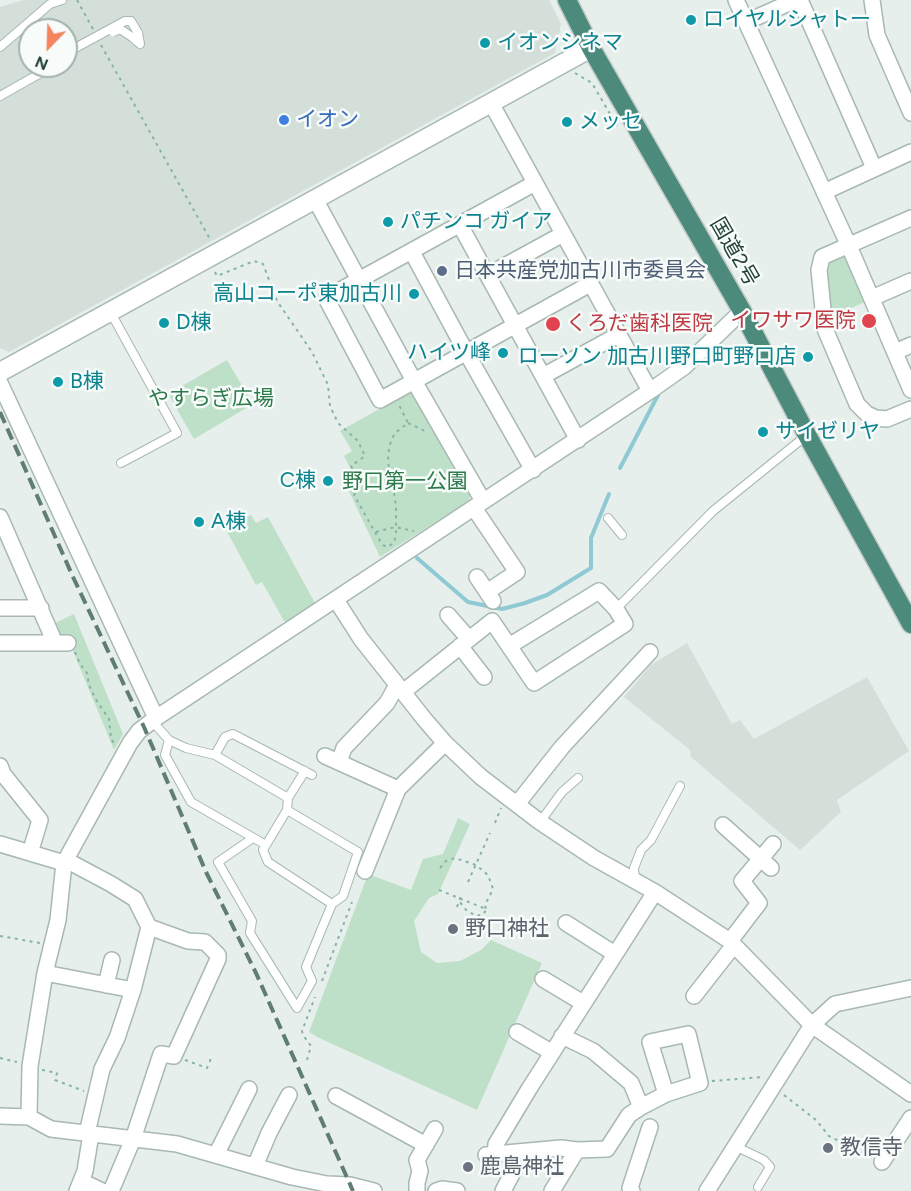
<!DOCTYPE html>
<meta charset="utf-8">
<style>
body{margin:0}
#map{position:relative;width:911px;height:1191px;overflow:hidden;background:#e6efeb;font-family:Figtree,sans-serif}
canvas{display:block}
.north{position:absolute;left:18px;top:18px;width:60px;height:60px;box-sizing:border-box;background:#f7fbf9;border:2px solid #a3b1ad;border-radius:50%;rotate:203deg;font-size:16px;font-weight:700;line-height:24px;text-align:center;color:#24423a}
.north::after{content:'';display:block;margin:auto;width:21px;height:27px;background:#f4845f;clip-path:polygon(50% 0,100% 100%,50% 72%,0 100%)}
</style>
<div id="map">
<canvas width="911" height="1191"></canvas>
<div class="north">N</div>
</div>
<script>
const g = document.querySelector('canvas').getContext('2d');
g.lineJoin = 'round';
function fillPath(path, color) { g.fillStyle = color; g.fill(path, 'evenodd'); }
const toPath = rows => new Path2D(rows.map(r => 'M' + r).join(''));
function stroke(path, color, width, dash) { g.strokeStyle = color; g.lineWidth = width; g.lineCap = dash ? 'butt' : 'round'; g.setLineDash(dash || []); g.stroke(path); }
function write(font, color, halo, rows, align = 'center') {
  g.font = font + ' Figtree,"Noto Sans JP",sans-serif'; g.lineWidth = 5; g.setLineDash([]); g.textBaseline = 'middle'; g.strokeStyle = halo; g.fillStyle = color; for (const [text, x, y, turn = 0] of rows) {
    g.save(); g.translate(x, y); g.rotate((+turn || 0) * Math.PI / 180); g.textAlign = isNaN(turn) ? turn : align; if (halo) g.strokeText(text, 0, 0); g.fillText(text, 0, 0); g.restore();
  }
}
fillPath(toPath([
 [23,0,549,0,561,24,555,53,9,352,0,348,0,7],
 [30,30,66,30,66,66,30,66],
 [687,643,732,724,740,720,754,739,867,677,909,751,837,800,841,812,800,850,691,757,690,750,624,697,651,665]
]), '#d4dfda');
fillPath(toPath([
 [839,255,848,260,867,301,829,318,825,263],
 [227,360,253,404,194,439,168,394],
 [413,390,470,496,469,501,380,557,345,483,355,477,344,456,352,451,340,431],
 [251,515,256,523,268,517,315,603,289,620,284,621,262,582,256,585,225,528],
 [74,614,123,734,114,750,68,639,62,639,55,623],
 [458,818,470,824,438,894,429,898,414,921,421,952,437,963,460,961,481,950,491,940,542,963,477,1110,317,1037,309,1032,368,874,411,890,423,859,443,854]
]), '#bfe0c8');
stroke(toPath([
 [620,468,658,395],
 [417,558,468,602,502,609,525,603,547,595,591,568,591,538,609,494]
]), '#8ec9d4', 4);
const service = toPath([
 [132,37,140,44,138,33],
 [0,47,50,4,62,0],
 [0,96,53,66],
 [111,313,177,433,121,463],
 [608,518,622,535],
 [616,609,713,511,807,435],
 [152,721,169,740,186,748,215,755,288,798],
 [169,740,165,755,191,802,266,845],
 [215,755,225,737,233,734,312,775],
 [287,810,358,852,343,896,332,904],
 [540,822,562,792,578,778],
 [253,838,218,862,252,921,250,933,297,1008,312,981,306,967,332,904,268,862,263,850,287,810,288,798,305,771],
 [635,880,634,868,641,850,651,840,680,786],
 [735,1146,764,1160,770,1167,758,1187]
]);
const minor = toPath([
 [736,0,849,246,911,390],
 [800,0,874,168],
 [872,0,877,35,911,113],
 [746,22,796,0],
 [491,103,650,391],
 [535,183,326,298,380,400,590,284],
 [824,192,911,152],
 [315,199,414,381,483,501],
 [911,218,822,257,819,270,825,329,857,404,867,414,876,418,887,419,911,409],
 [460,225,578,440],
 [412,252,466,352,533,470],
 [488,275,563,234],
 [872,298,911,281],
 [895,352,911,345],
 [543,376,618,335],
 [0,383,156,718],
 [474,508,517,572,487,592],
 [0,517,52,636],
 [477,577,493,601],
 [336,600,361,639,425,720,445,743,481,777,540,822,594,858,655,892,730,941,812,1025,911,1094],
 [0,608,41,608],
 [448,615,469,639],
 [0,643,68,643],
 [460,646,484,677],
 [403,692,492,621,509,646,534,683,625,624,616,609,599,591,509,646],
 [325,756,398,789],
 [339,762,344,748,387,703,397,685],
 [0,766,3,774,40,820,30,853],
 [517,804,562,747,650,652],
 [723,825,771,868],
 [0,844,64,863],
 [66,860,111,884,135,899,149,927,188,941,205,942,218,955,218,959,174,1056,161,1054,133,1139,111,1191],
 [365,871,398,789,445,743],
 [566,923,615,954],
 [730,941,759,903,742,881,773,844],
 [45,973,133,990],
 [543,979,583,1003],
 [106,985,112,960],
 [694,996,734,945],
 [517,1032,551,1052],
 [562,1036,593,1051,631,1083,641,1107],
 [336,1096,426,1145],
 [0,1116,29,1117,51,1129,177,1144,292,1177,327,1184,350,1185,374,1191],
 [29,1117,30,1066,45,973,58,920,64,863,130,743,139,731,156,718,650,391,684,367,742,311],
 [87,1133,102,1069,117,1038,133,990,149,927],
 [495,1154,561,1148,577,1150,607,1149,629,1115,641,1107,666,1094,700,1083,688,1034,650,1042,666,1094],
 [216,1155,249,1089],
 [486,1155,495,1154,496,1144,529,1089,655,892],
 [882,1162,911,1118],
 [255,1166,269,1133,289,1095],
 [81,1181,102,1191],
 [77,1191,85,1171,91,1134],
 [417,1191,417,1183,420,1171,417,1160,435,1129],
 [436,1191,442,1189,457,1191],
 [503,1191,512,1174],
 [552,1191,577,1150],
 [632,1191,630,1188,650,1127],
 [707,1191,812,1025,835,1004,911,988]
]);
const tertiary = toPath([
 [0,372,591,48]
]);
const trunk = toPath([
 [567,0,591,48,742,311,807,435,911,624]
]);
stroke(service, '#a8b8b2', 10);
stroke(minor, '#a8b8b2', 18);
stroke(tertiary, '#a8b8b2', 21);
stroke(trunk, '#c2cac8', 21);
stroke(toPath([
 [77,0,93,29],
 [101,45,210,239],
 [575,73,592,83,617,126],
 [215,272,217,276,254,261,263,264,277,301,312,352,328,385,330,406,338,423,358,441,365,456,351,466,357,478,359,488,354,495,380,541,383,545,387,547,394,543,396,534,396,506,393,486,389,477,388,454,391,441,395,433,408,423,398,403],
 [408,423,427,432],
 [376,532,395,527,414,531],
 [75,652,80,664,87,673,89,685,95,698,109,719,111,738,114,744],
 [495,823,501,808],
 [440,868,446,861,455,858,476,865,488,875,493,889,485,905,486,909],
 [468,882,490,833],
 [439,890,486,909,484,914,477,916,467,911,459,901],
 [457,907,461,896],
 [0,936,40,943],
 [322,981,352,902],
 [0,1058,17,1062],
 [185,1060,207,1068,212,1056],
 [307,1060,311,1046,303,1035,302,1031,315,997],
 [42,1070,57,1073,55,1080,84,1091],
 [712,1081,763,1077],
 [784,1095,816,1120,829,1136,871,1157]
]), '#86b3a5', 2, [3, 4.5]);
stroke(service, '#fff', 8);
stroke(minor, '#fff', 15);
stroke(tertiary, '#fff', 18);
stroke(trunk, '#4c8a7c', 18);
stroke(toPath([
 [0,412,73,577,144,727,206,872,256,973,353,1191]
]), '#5f7d75', 4, [12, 6]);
const serviceBridge = toPath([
 [113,32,120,29,132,37],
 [66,53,125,21,131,21,138,33]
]);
stroke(serviceBridge, '#a8b8b2', 10, []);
stroke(serviceBridge, '#fff', 8);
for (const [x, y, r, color] of [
 [691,20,6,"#0f9aa8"],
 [485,43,6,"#0f9aa8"],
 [284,120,6,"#3f7fe0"],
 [567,122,6,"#0f9aa8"],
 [388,222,6,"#0f9aa8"],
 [442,271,6,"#5c6f8a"],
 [414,294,6,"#0f9aa8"],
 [869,321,8,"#e0444e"],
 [164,323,6,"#0f9aa8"],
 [553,324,8,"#e0444e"],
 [503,353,6,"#0f9aa8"],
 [808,357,6,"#0f9aa8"],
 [58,382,6,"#0f9aa8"],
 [763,432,6,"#0f9aa8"],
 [328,481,6,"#0f9aa8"],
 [199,522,6,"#0f9aa8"],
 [453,929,6,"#6b7280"],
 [828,1148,6,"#6b7280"],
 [468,1167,6,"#6b7280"]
]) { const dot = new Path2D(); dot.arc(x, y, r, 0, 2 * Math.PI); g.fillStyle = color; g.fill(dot); stroke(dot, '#f7fbf9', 2); }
write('21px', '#0d838f', '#f7fbf9', [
 ["ロイヤルシャトー",703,20],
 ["イオンシネマ",497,43],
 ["メッセ",579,122],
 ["パチンコ ガイア",400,222],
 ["高山コーポ東加古川",402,294,"right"],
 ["D棟",176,323],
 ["ハイツ峰",491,353,"right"],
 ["ローソン 加古川野口町野口店",796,357,"right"],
 ["B棟",70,382],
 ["サイゼリヤ",775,432],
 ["C棟",316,481,"right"],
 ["A棟",211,522]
], 'left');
write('21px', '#366cbe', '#f7fbf9', [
 ["イオン",296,120]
], 'left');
write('21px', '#24423a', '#f7fbf9', [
 ["国道2号",734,252,60]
]);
write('21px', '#4e5e75', '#f7fbf9', [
 ["日本共産党加古川市委員会",454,271]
], 'left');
write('21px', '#be3a42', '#f7fbf9', [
 ["イワサワ医院",856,321],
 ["くろだ歯科医院",566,324,"left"]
], 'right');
write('21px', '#2d7a4b', '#f7fbf9', [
 ["やすらぎ広場",211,399],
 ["野口第一公園",405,482]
]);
write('21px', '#5b616d', '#f7fbf9', [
 ["野口神社",465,929],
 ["教信寺",840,1148],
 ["鹿島神社",480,1167]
], 'left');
</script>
